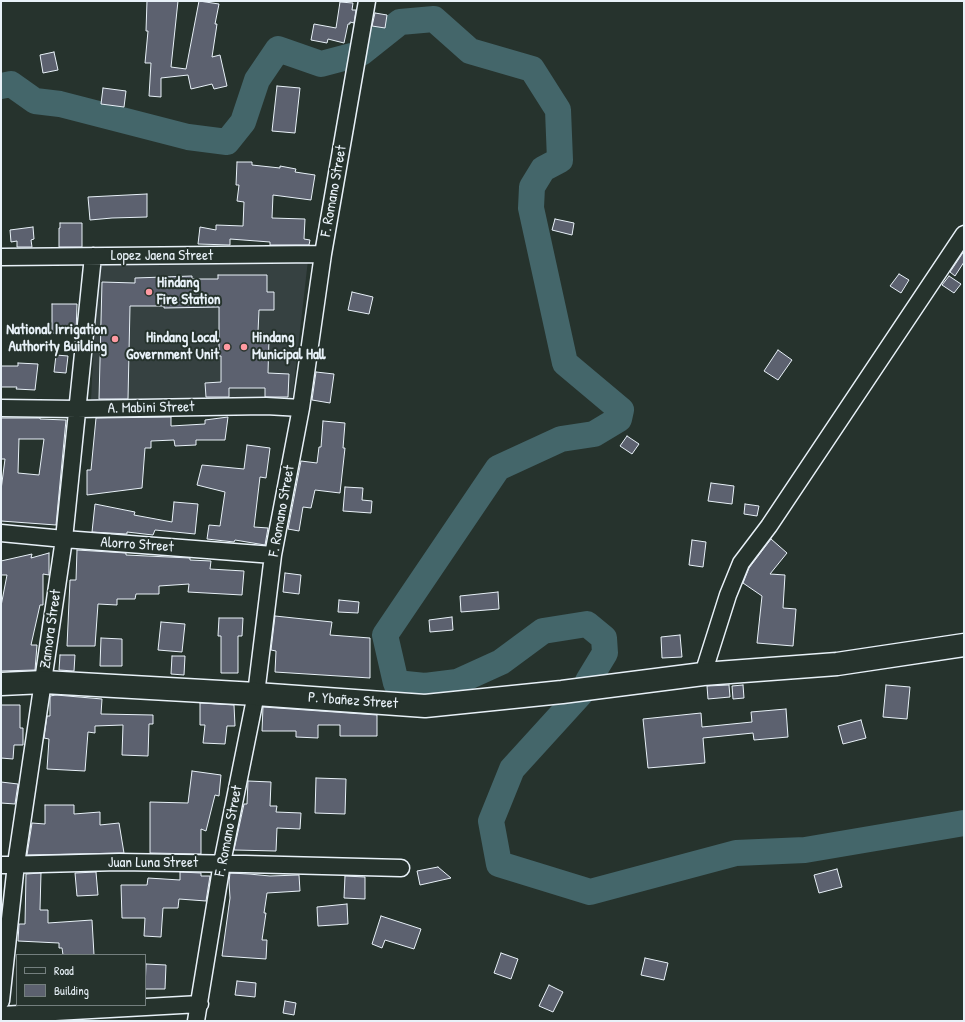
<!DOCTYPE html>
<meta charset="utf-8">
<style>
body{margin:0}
#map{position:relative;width:965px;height:1022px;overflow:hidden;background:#26332d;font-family:"Patrick Hand",sans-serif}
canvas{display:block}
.frame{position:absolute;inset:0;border:2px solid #e8f1f8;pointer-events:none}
.legend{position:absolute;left:16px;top:954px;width:130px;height:52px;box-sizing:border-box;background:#26332d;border:1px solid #747f7e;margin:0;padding:5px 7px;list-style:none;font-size:12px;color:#e8f1f8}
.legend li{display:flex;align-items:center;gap:8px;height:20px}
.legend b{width:20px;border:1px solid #747f7e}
</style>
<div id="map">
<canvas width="965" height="1022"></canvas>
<div class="frame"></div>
<ul class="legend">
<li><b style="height:5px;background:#26332d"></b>Road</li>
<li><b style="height:11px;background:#5c616f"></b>Building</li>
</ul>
</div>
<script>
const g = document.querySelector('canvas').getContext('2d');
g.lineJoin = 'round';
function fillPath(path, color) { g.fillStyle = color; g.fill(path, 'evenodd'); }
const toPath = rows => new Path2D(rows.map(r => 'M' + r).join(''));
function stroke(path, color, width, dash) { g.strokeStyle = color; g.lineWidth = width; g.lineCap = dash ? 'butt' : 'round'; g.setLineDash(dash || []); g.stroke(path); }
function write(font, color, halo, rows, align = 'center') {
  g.font = font + ' "Patrick Hand",sans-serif'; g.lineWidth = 4; g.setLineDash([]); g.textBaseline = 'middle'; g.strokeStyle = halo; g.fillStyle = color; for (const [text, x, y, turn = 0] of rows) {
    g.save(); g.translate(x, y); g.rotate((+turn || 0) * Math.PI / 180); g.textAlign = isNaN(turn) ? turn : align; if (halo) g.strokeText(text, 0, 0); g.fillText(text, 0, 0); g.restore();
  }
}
fillPath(toPath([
 [308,260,292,401,91,400,98,262]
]), '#364141');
stroke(toPath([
 [361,53,400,22,434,19,470,51,532,69,558,110,560,160,543,169,532,187,531,208,565,363,621,410,619,419,594,434,561,439,498,468,385,635,396,683,425,686,457,682,501,662,543,631,587,624,604,638,605,653,588,681],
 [1,86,11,84,35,101,60,104,188,137,227,142,243,122,257,80,278,49,321,64,355,55],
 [583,691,512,769,491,821,499,864,590,892,736,853,805,850,964,823]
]), '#44666a', 26);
const building = toPath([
 [147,1,178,1,171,67,186,69,199,1,219,4,215,24,217,24,212,57,220,55,227,86,214,89,212,84,191,89,188,75,161,78,161,97,149,96,151,63,145,63,148,31,146,31,147,1],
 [340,2,353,3,352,10,356,10,354,23,350,22,350,24,348,24,344,43,328,39,327,43,311,40,314,24,336,28,340,2],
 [375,13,387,15,385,28,372,26,375,13],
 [54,52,58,70,43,73,40,55,54,52],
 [277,86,300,88,295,133,272,131,277,86],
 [103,88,126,91,124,107,101,104,103,88],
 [237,162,252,162,252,165,280,168,280,166,296,169,295,172,315,175,311,200,273,195,272,218,305,219,304,239,310,240,309,245,270,245,270,242,230,239,230,245,198,244,200,227,216,230,216,225,243,226,244,202,237,201,239,185,236,185,237,162],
 [147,194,147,217,112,218,90,220,88,197,147,194],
 [555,219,574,223,572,235,552,230,555,219],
 [60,223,82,223,82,247,59,247,59,228,60,228,60,223],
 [33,227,34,239,31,240,32,247,17,247,17,241,11,242,10,230,33,227],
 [964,251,964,262,955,276,950,272,964,251],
 [899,274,909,280,901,293,890,286,899,274],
 [218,275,267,275,267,292,274,292,274,310,259,310,258,332,263,332,262,338,269,338,268,373,289,374,288,397,265,397,265,388,229,388,229,397,206,397,205,383,221,382,221,356,219,356,219,307,164,308,164,306,130,306,128,399,99,399,102,282,135,283,135,278,192,276,192,279,218,279,218,275],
 [949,276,961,284,954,293,942,285,949,276],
 [352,292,373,297,369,314,348,310,352,292],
 [52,304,77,304,76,333,52,333,52,304],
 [778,350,792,360,778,380,764,371,778,350],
 [56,355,68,356,66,373,54,372,56,355],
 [18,363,38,364,35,390,16,389,17,387,1,387,1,366,18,366,18,363],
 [316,372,334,374,330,403,312,400,316,372],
 [171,417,171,426,205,424,205,420,228,417,225,440,196,440,196,445,175,446,174,440,151,441,151,448,145,448,142,488,87,495,87,470,91,470,96,418,171,417],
 [1,418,40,418,40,419,66,420,56,525,1,521,1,490,5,459,1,459,1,418],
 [19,439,44,439,39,475,18,473,19,439],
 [323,421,345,423,343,448,345,448,340,493,315,490,311,508,303,507,299,531,288,529,301,461,317,463,319,447,321,447,323,421],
 [627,436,639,444,632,454,620,446,627,436],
 [247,445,270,448,266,478,260,477,254,527,268,528,265,545,235,540,234,542,207,539,209,525,220,526,225,492,197,485,202,465,244,469,247,445],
 [711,483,734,486,732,504,708,501,711,483],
 [345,487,363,488,362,500,372,501,371,513,343,511,345,487],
 [174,502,198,504,195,534,155,530,153,535,127,532,127,534,92,532,95,504,135,512,134,515,172,522,174,502],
 [745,504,759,506,757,516,744,514,745,504],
 [771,539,787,553,770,574,785,575,783,608,796,609,793,646,757,643,762,596,743,583,749,568,771,539],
 [692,540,706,542,703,567,689,565,692,540],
 [77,550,126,553,126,555,190,558,190,560,211,561,210,569,244,571,242,595,188,592,189,584,159,586,159,594,136,594,135,599,117,599,117,605,98,604,95,646,67,646,70,580,76,580,77,550],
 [49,553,49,575,43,574,43,605,40,605,31,645,37,645,35,670,1,671,1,606,7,575,1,575,1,561,32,554,31,558,49,553],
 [285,573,301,575,299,594,283,592,285,573],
 [498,592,499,609,461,612,460,596,498,592],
 [339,600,359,602,358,613,338,612,339,600],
 [275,616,332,622,330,635,370,638,370,678,275,672,276,651,271,650,275,616],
 [452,617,453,630,430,632,429,620,452,617],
 [219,618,243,618,242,636,238,636,238,673,221,673,221,636,218,636,219,618],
 [161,622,185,624,182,652,158,650,161,622],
 [680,635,682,657,662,658,661,637,680,635],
 [101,638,122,639,122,666,100,666,101,638],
 [60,655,75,655,74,671,59,670,60,655],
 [172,656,185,656,184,675,171,674,172,656],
 [729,685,730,697,708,699,707,686,729,685],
 [743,685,744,698,733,699,732,686,743,685],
 [886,685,910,687,907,719,883,717,886,685],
 [56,695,102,699,101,714,153,715,153,724,149,724,148,756,122,755,123,725,95,726,95,733,88,732,85,771,47,769,49,739,44,738,47,716,50,716,50,696,56,695],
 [200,703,234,705,235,726,227,726,225,744,203,743,205,725,200,725,200,703],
 [1,705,20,705,20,728,23,728,23,745,14,745,13,759,1,758,1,705],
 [263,707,377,715,377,736,340,736,340,725,318,725,318,738,296,737,296,731,262,731,263,707],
 [786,709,788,737,754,740,753,733,703,738,705,763,648,768,643,719,701,713,702,727,752,722,751,712,786,709],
 [861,720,866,738,843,744,838,726,861,720],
 [192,771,221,775,219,796,215,795,206,831,201,829,201,854,150,853,150,802,188,803,192,771],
 [316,778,346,779,345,814,315,813,316,778],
 [248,781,271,782,270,806,277,806,276,812,301,813,300,829,277,828,276,851,234,850,244,804,247,804,248,781],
 [1,782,18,784,15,804,1,803,1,782],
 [45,805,74,805,74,814,100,812,100,825,119,823,124,853,27,855,32,823,45,824,45,805],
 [438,867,451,878,420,885,417,871,438,867],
 [837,869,842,887,819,893,814,875,837,869],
 [96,872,98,895,77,896,75,873,96,872],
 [180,872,201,873,201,876,210,876,206,901,179,899,178,908,163,908,161,937,144,936,145,918,122,918,121,885,147,885,148,878,180,880,180,872],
 [41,873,40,910,48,910,48,923,92,920,94,955,63,955,62,948,59,948,59,943,18,941,19,924,25,924,26,874,41,873],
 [230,873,249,874,270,876,299,875,300,891,267,893,264,913,266,913,262,940,267,940,266,959,222,956,230,898,229,882,230,873],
 [345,876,365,877,365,899,344,898,345,876],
 [347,904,348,924,318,926,317,907,347,904],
 [381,916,421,929,414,949,385,940,382,948,372,944,381,916],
 [501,953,518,959,511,979,494,973,501,953],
 [645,958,668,963,664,980,641,975,645,958],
 [146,964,166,965,165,989,145,989,146,964],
 [237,981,256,983,255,997,235,995,237,981],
 [549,985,563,992,553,1012,539,1006,549,985],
 [285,1001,296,1003,294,1015,283,1013,285,1001]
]);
fillPath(building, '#5c616f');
stroke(building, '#e8f1f8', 1);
const street = toPath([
 [1,257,323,254],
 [1,408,77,409,266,406,301,408],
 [1,533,64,539,273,555],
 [703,674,728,595,741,563,769,526,964,234],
 [1,865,119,862,245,864,401,868],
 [1,1001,16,864,64,539,93,256],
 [1,1015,200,1004],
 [196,1021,222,863,256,694,273,555,301,408,323,254,367,1]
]);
const secondary = toPath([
 [1,684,44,682,256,694,425,706,562,692,703,674,837,664,964,645]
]);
stroke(street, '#e8f1f8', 19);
stroke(secondary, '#e8f1f8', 25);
stroke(street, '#26332d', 16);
stroke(secondary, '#26332d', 22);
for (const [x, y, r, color] of [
 [149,292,4,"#ff9aa2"],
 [115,339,4,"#ff9aa2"],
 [227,347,4,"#ff9aa2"],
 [244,347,4,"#ff9aa2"]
]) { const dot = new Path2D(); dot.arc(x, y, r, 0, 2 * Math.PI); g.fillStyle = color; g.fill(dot); stroke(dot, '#26332d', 1.5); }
write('15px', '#e8f1f8', '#26332d', [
 ["F. Romano Street",334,191,-80],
 ["Lopez Jaena Street",162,256],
 ["A. Mabini Street",151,408,-1],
 ["F. Romano Street",282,511,-80],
 ["Alorro Street",137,545,4],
 ["Zamora Street",51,629,-82],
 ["P. Ybañez Street",353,701,4],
 ["F. Romano Street",229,831,-79],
 ["Juan Luna Street",153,863]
]);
write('bold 15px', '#e8f1f8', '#26332d', [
 ["Hindang",157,283],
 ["Fire Station",157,300],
 ["National Irrigation",107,330,"right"],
 ["Authority Building",107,347,"right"],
 ["Hindang Local",219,338,"right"],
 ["Government Unit",219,355,"right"],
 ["Hindang",252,338],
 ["Municipal Hall",252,355]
], 'left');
</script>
